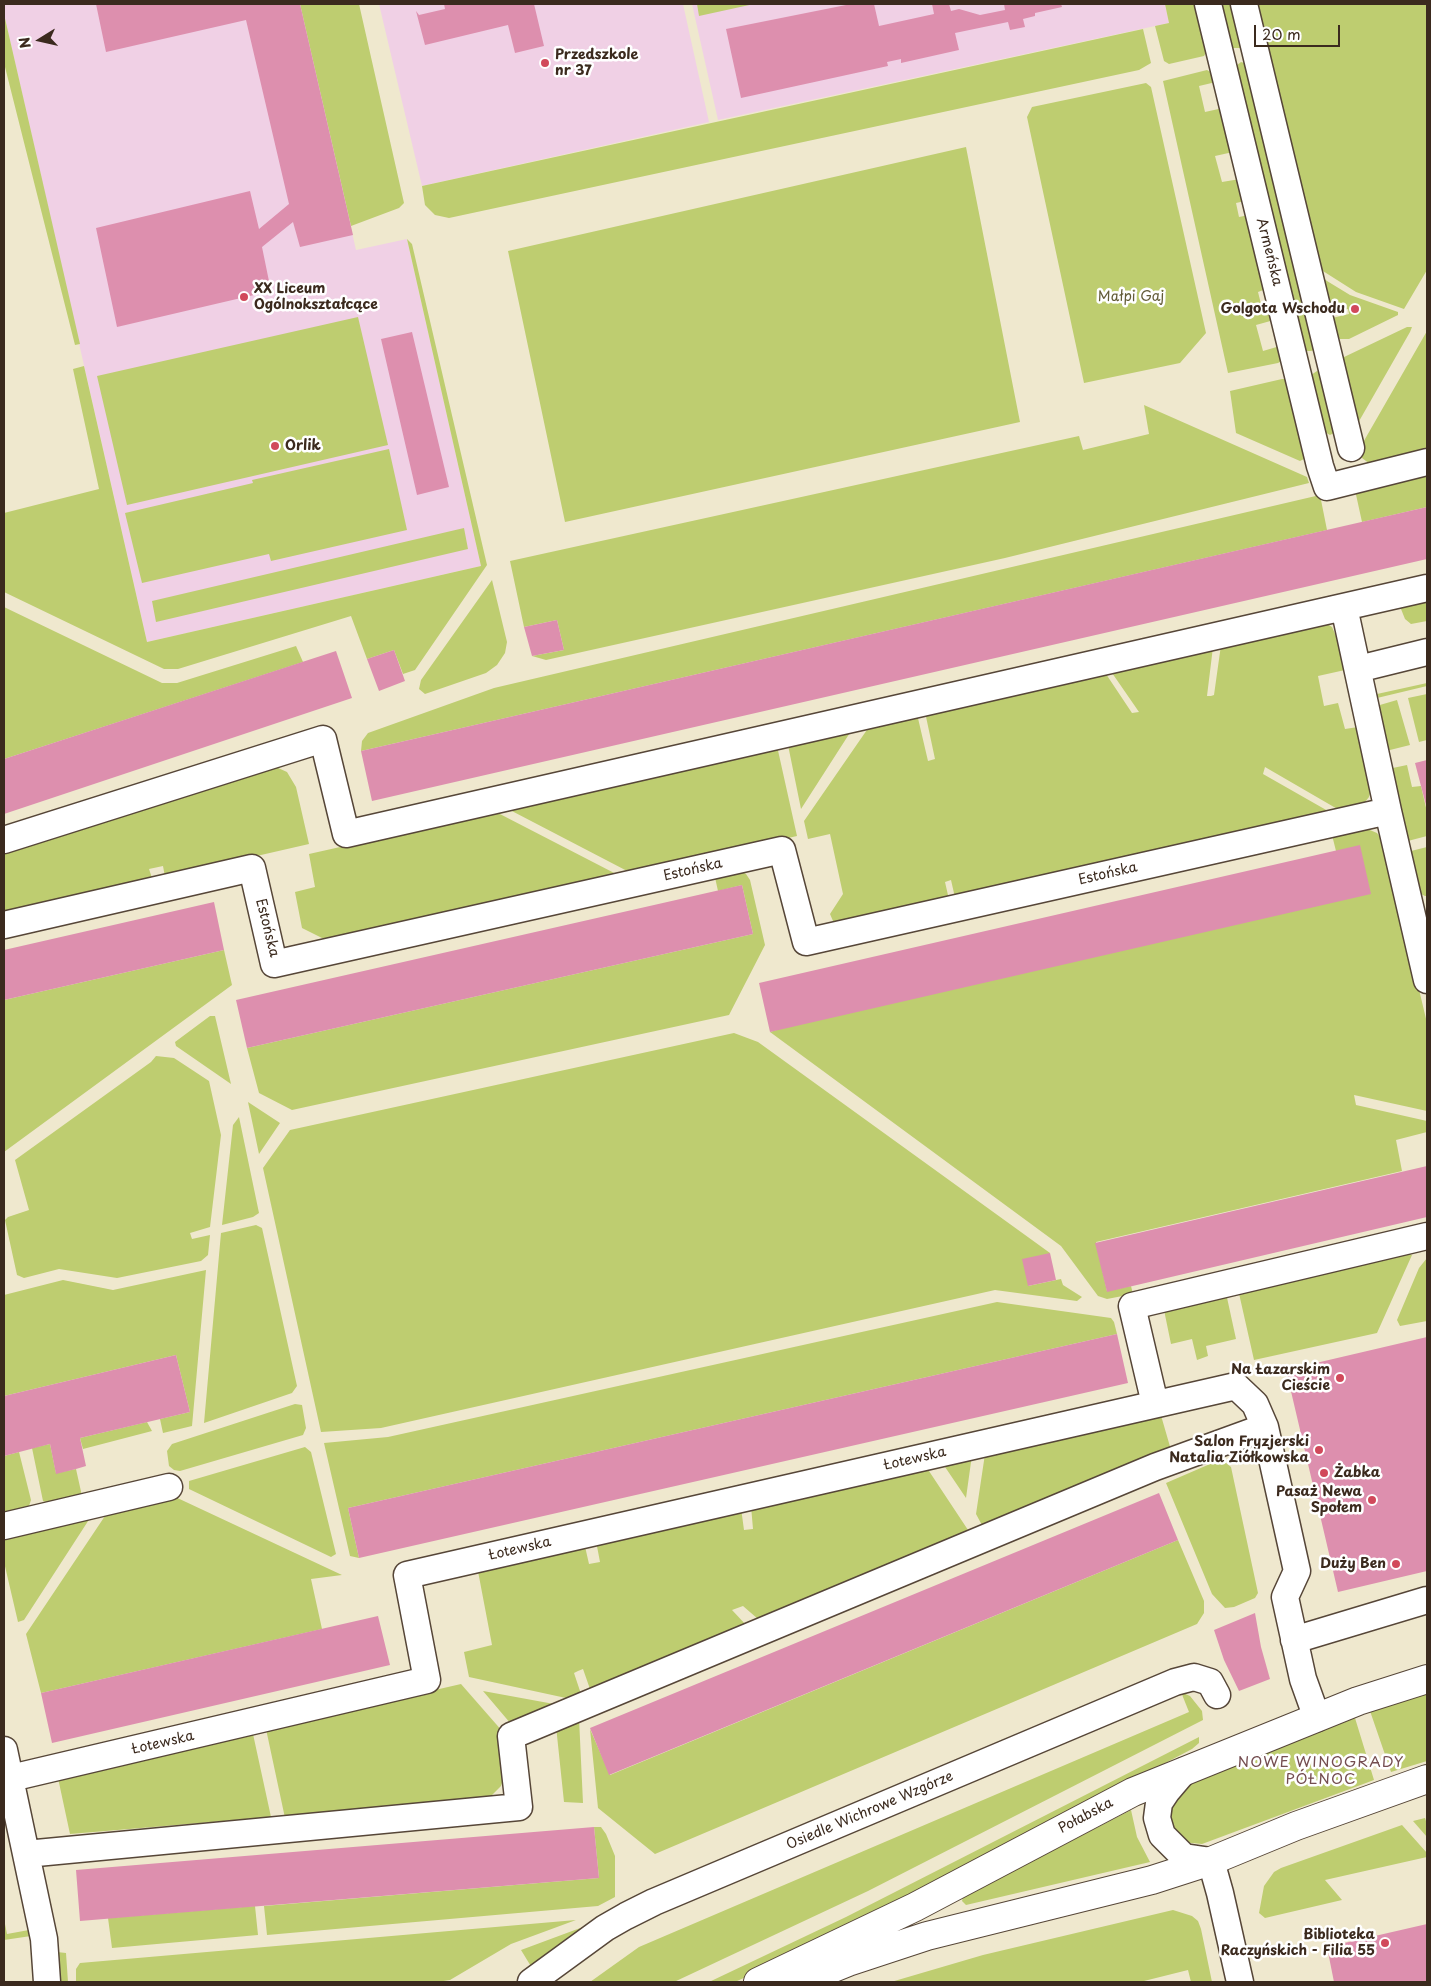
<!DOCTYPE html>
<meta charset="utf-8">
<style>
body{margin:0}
#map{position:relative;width:1431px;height:1986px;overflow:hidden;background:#efe8ce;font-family:"Playpen Sans",sans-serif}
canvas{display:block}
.frame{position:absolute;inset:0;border:5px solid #3b2a1e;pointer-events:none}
.north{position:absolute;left:15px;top:15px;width:50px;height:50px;-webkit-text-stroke:4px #fff;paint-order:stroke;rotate:260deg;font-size:14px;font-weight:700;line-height:20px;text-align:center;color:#3b2a1e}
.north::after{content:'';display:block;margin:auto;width:18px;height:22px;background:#3b2a1e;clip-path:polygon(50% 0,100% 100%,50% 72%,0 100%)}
.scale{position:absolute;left:1254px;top:25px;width:86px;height:22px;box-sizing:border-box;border:2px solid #3b2a1e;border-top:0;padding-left:6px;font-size:15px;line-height:18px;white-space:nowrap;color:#3b2a1e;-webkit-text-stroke:4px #fff;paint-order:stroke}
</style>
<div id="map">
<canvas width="1431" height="1986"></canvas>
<div class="frame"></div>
<div class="north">N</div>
<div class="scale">20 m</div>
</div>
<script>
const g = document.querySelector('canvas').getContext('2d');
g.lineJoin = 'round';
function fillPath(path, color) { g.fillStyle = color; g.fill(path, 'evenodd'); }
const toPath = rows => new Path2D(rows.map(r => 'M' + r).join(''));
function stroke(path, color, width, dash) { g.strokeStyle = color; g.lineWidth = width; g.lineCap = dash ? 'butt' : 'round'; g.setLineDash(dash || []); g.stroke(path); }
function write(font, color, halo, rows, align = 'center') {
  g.font = font + ' "Playpen Sans",sans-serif'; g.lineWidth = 5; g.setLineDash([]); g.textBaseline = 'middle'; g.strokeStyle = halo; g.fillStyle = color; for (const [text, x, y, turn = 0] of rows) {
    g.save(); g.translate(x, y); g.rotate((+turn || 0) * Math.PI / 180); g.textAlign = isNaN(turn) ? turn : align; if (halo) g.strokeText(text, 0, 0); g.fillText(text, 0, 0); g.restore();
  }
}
fillPath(toPath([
 [4,4,300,4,356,250,407,239,481,566,147,642,4,14],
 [379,4,683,4,709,122,422,186],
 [692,4,1165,4,1169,23,718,120]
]), '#f0d0e5');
fillPath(toPath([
 [300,4,359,4,404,203,399,208,351,226],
 [697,4,754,4,699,16],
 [1165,4,1197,4,1208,49,1204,56,1169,64,1164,61,1155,26,1169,23],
 [1218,4,1235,4,1242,44,1240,48,1233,48,1229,46],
 [1251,4,1427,4,1427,270,1404,309,1356,292,1315,266],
 [4,14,80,344,75,345,4,63],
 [1143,29,1151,63,1139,70,449,218,435,215,425,205,422,186],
 [1241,62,1248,64,1314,350,1311,351,1305,351,1236,66],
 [1207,70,1214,74,1216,82,1199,86,1205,112,1223,108,1233,152,1215,156,1222,182,1240,179,1245,201,1236,203,1239,217,1249,215,1266,289,1258,292,1261,304,1270,303,1274,320,1256,325,1263,351,1280,346,1283,360,1278,363,1228,373,1163,81],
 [1146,83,1151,87,1206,333,1180,363,1084,383,1027,117,1032,107],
 [966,147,1020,422,565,522,508,251],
 [407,239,412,244,487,565,415,670,403,674,394,650,367,659,351,616,178,669,164,669,4,592,4,513,99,489,73,369,84,366,147,642,481,566],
 [1316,272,1327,281,1350,295,1398,312,1398,315,1349,339,1340,339,1336,336,1328,319,1349,314,1348,309,1327,314],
 [358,317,388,445,127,505,97,376],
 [1407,327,1412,327,1410,332,1358,423,1342,358],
 [1427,331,1427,453,1370,464,1362,458,1361,446],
 [1317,371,1320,372,1336,432,1330,435,1321,430,1311,375],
 [1282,379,1286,379,1306,458,1300,461,1236,433,1230,391],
 [1144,405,1307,477,1309,483,1005,558,546,660,532,656,564,650,557,620,524,627,510,561,1079,436,1083,450,1149,434],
 [389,449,407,530,271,561,269,554,142,583,125,513,253,483,252,480],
 [1427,470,1427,507,1362,522,1355,490],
 [1320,495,1327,530,361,751,362,741,368,733,494,688],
 [464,528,468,549,156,622,152,601],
 [492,580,507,642,505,653,497,665,486,673,425,694,419,689,421,680],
 [1427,597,1427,621,1411,624,1405,619,1399,604],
 [4,607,162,683,177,683,296,646,303,662,4,759],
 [1324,622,1332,627,1336,636,1345,670,1318,676,1324,706,1338,703,1345,729,1358,727,1371,790,1369,797,1361,807,1346,814,1265,767,1263,774,1335,815,956,902,951,880,945,882,950,904,839,925,833,921,830,914,843,894,830,834,808,839,804,821,871,724,917,714,928,761,935,759,925,712,1104,671,1132,713,1139,712,1110,670,1213,647,1207,696,1211,696,1214,695,1221,645],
 [1427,683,1427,686,1377,698,1377,694],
 [1427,694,1427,740,1419,742,1408,698],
 [1397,700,1410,745,1390,750,1383,747,1373,707],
 [853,728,801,809,788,745],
 [777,746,797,836,631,873,508,809],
 [1407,765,1412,787,1421,786,1427,812,1427,836,1404,842,1388,769],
 [276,767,287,772,296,787,309,844,165,877,163,866,149,869,153,881,4,914,4,852],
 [496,812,620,876,330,942,302,928,295,892,315,887,309,854],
 [1365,828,1377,833,1384,843,1427,1023,1427,1111,1354,1095,1356,1105,1427,1121,1427,1132,1396,1140,1402,1171,1096,1242,1107,1291,1131,1286,1133,1294,1107,1299,1098,1296,1061,1246,770,1032,1336,851,1332,835],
 [1427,847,1427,896,1425,896,1417,892,1407,852],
 [739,870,746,874,750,880,765,945,729,1015,292,1110,259,1093,247,1048,753,934,742,885,718,891,714,873],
 [224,950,232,985,4,1152,4,1000],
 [210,1016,215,1016,231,1084,176,1046,175,1042],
 [734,1033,758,1042,1050,1253,1028,1286,1061,1279,1063,1285,1082,1297,1077,1301,995,1290,381,1428,321,1432,263,1168,290,1130],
 [156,1056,174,1058,209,1081,221,1135,210,1227,190,1233,192,1239,210,1235,208,1255,201,1261,117,1278,59,1269,24,1278,17,1275,5,1220,8,1217,29,1210,15,1160,151,1062],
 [248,1102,280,1123,259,1154],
 [239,1117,259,1213,253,1217,222,1225,233,1125],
 [256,1225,262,1228,297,1386,292,1393,204,1423,221,1233],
 [1403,1251,1412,1255,1377,1333,1254,1360,1238,1289],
 [1427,1258,1427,1321,1400,1326,1397,1320,1419,1268],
 [206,1270,192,1426,163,1433,160,1419,190,1412,176,1355,4,1396,4,1295,63,1280,113,1290],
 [1226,1293,1236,1339,1206,1346,1208,1356,1197,1360,1192,1339,1171,1344,1164,1310],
 [997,1302,1111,1318,1114,1322,1117,1334,348,1508,359,1558,350,1556,324,1443,388,1437],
 [295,1404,302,1405,306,1428,303,1435,180,1471,174,1470,169,1466,167,1451,172,1444],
 [1160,1412,1171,1450,983,1527,976,1514,985,1454],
 [147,1422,152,1431,83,1449,80,1438],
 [50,1444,56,1473,76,1469,82,1496,49,1503,43,1501,32,1448],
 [305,1447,311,1452,336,1554,331,1557,189,1489,189,1481],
 [19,1452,31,1500,29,1506,4,1513,4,1456],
 [972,1455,966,1498,941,1461],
 [1226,1463,1231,1467,1258,1593,1255,1598,1234,1607,1225,1608,1212,1594,1166,1483,1210,1464],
 [925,1465,970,1533,758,1619,743,1606,732,1610,747,1626,590,1689,583,1669,578,1671,574,1673,581,1694,566,1698,469,1677,464,1652,492,1645,477,1566,584,1542,589,1564,600,1562,596,1541,741,1508,744,1530,753,1529,751,1506],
 [171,1495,342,1575,311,1579,322,1629,41,1693,26,1634,109,1510],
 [92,1515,24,1620,18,1622,4,1562,4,1536],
 [1178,1540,1204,1601,1204,1613,1197,1624,655,1854,598,1808,590,1729,610,1775],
 [461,1684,503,1732,505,1774,501,1786,491,1796,475,1801,285,1818,266,1729],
 [483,1691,554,1704,511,1724],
 [1181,1692,1190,1696,1202,1711,1203,1720,868,1891,674,1982,590,1982,639,1947,1189,1712],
 [1427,1693,1427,1761,1391,1772,1370,1711],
 [579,1718,583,1803,564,1802,556,1726],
 [1355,1718,1374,1780,1202,1844,1182,1842,1168,1827,1167,1803,1182,1787],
 [253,1734,271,1817,70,1834,58,1778],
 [1199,1737,1199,1743,1192,1749,841,1933,735,1982,709,1982,846,1917],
 [1131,1810,1137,1837,1150,1862,966,1905,962,1901,963,1897],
 [1425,1818,1427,1824,1427,1837,1413,1821],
 [1402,1825,1427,1853,1427,1857,1325,1880,1342,1900,1265,1918,1259,1913,1264,1886,1274,1872,1281,1868],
 [594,1827,601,1827,606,1834,615,1856,615,1897,598,1906,267,1935,264,1906,599,1878],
 [255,1906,258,1935,112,1948,108,1918],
 [1173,1910,1192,1916,1198,1921,1201,1929,1212,1982,1191,1982,1188,1970,1140,1982,891,1982,983,1955],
 [4,1919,7,1934,29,1930,31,1936,4,1940],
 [576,1920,511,1944,450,1980,437,1982,76,1982,76,1969,80,1963],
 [591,1924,532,1968,521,1950],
 [57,1952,66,1953,68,1982,60,1982]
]), '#becd70');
fillPath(toPath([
 [96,4,300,4,353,235,300,247,293,222,262,247,271,291,117,327,96,228,250,191,259,229,289,204,246,20,106,52],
 [444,4,534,4,544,46,515,53,508,25,425,45,416,11,419,15,445,9],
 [851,4,874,4,879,26,934,14,932,4,949,4,951,11,959,9,980,15,1005,10,1004,4,1061,4,1062,7,1035,13,1035,16,1023,19,1025,27,1010,30,1008,22,955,33,959,50,901,63,901,59,887,62,888,66,741,98,726,29],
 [412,332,449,487,417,495,381,339],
 [1427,507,1427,559,372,801,361,751],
 [557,620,564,650,532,656,524,627],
 [394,650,405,681,379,691,367,659],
 [336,651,352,698,4,814,4,759],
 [1427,760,1427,809,1415,763],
 [1360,845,1371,894,770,1032,759,983],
 [742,885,753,934,247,1048,236,1000],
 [214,902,224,950,4,1000,4,950],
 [1427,1166,1427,1217,1107,1292,1095,1243],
 [1050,1253,1056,1280,1028,1286,1022,1259],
 [1117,1334,1128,1383,359,1558,348,1508],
 [1427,1337,1427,1571,1338,1592,1286,1370],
 [176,1355,190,1412,80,1438,86,1466,76,1469,56,1474,50,1444,4,1456,4,1396],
 [1159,1493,1178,1540,609,1775,590,1728],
 [1255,1613,1261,1647,1270,1679,1239,1691,1224,1660,1214,1630],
 [378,1616,390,1665,52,1743,41,1693],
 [594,1827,599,1878,80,1921,76,1870],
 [1427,1924,1427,1982,1334,1982,1327,1947]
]), '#dd8fae');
const street = toPath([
 [1208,4,1320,466,1327,487,1427,462],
 [1244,4,1351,448],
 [1344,607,1388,811,1427,980],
 [1358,669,1427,652],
 [4,840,323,739,346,834,1427,588],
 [4,925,252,868,274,964,782,850,806,942,1388,811],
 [1155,1404,1132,1306,1427,1236],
 [4,1526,169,1487],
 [1294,1640,1427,1600],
 [4,1750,44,1939,47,1982],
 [1184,1771,1167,1791,1159,1803,1157,1818,1162,1835,1184,1857,1211,1861,1220,1893,1240,1982],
 [11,1778,427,1680,407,1575,1236,1386,1255,1404,1265,1427,1297,1571,1285,1597,1303,1679,1317,1718],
 [26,1854,519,1807,511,1736,1155,1467,1265,1427],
 [531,1982,605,1928,626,1916,654,1902,1175,1682,1194,1677,1210,1682,1217,1695]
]);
const secondary = toPath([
 [758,1982,915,1907,1133,1792,1358,1701,1427,1679],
 [799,1982,848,1962,927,1936,1152,1880,1211,1861,1296,1826,1427,1779]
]);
stroke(street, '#564638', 29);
stroke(secondary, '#564638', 30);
stroke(street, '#fff', 26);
stroke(secondary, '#fff', 28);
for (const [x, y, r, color] of [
 [545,63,5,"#d1495b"],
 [244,297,5,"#d1495b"],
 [1355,309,5,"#d1495b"],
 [275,446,5,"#d1495b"],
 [1340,1378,5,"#d1495b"],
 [1319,1450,5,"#d1495b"],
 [1324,1473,5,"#d1495b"],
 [1372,1500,5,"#d1495b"],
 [1396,1564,5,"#d1495b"],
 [1385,1943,5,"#d1495b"]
]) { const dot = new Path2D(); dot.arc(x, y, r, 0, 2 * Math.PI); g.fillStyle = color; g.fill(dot); stroke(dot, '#fff', 2); }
write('bold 14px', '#3b2a1e', '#fff', [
 ["Przedszkole",555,55,"left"],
 ["nr 37",555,71,"left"],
 ["XX Liceum",254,289,"left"],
 ["Ogólnokształcące",254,305,"left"],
 ["Golgota Wschodu",1345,309],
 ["Orlik",285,446,"left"],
 ["Na Łazarskim",1330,1370],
 ["Cieście",1330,1386],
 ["Salon Fryzjerski",1309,1442],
 ["Natalia Ziółkowska",1309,1458],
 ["Żabka",1334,1473,"left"],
 ["Pasaż Newa",1362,1492],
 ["Społem",1362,1508],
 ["Duży Ben",1386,1564],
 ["Biblioteka",1375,1935],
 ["Raczyńskich - Filia 55",1375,1951]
], 'right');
write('14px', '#3b2a1e', '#fff', [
 ["Armeńska",1269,252,76],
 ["Estońska",693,870,-13],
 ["Estońska",1108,874,-13],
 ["Estońska",267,928,76],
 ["Łotewska",915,1459,-13],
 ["Łotewska",520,1549,-13],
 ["Łotewska",163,1743,-13],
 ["Osiedle Wichrowe Wzgórze",870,1811,-23],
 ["Połabska",1086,1816,-28]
]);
write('14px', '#625b37', '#fff', [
 ["Małpi Gaj",1131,297]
]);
g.letterSpacing = '1px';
write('15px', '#744d50', '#fff', [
 ["NOWE WINOGRADY",1321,1763],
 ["PÓŁNOC",1321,1780]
]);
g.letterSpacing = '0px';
</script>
